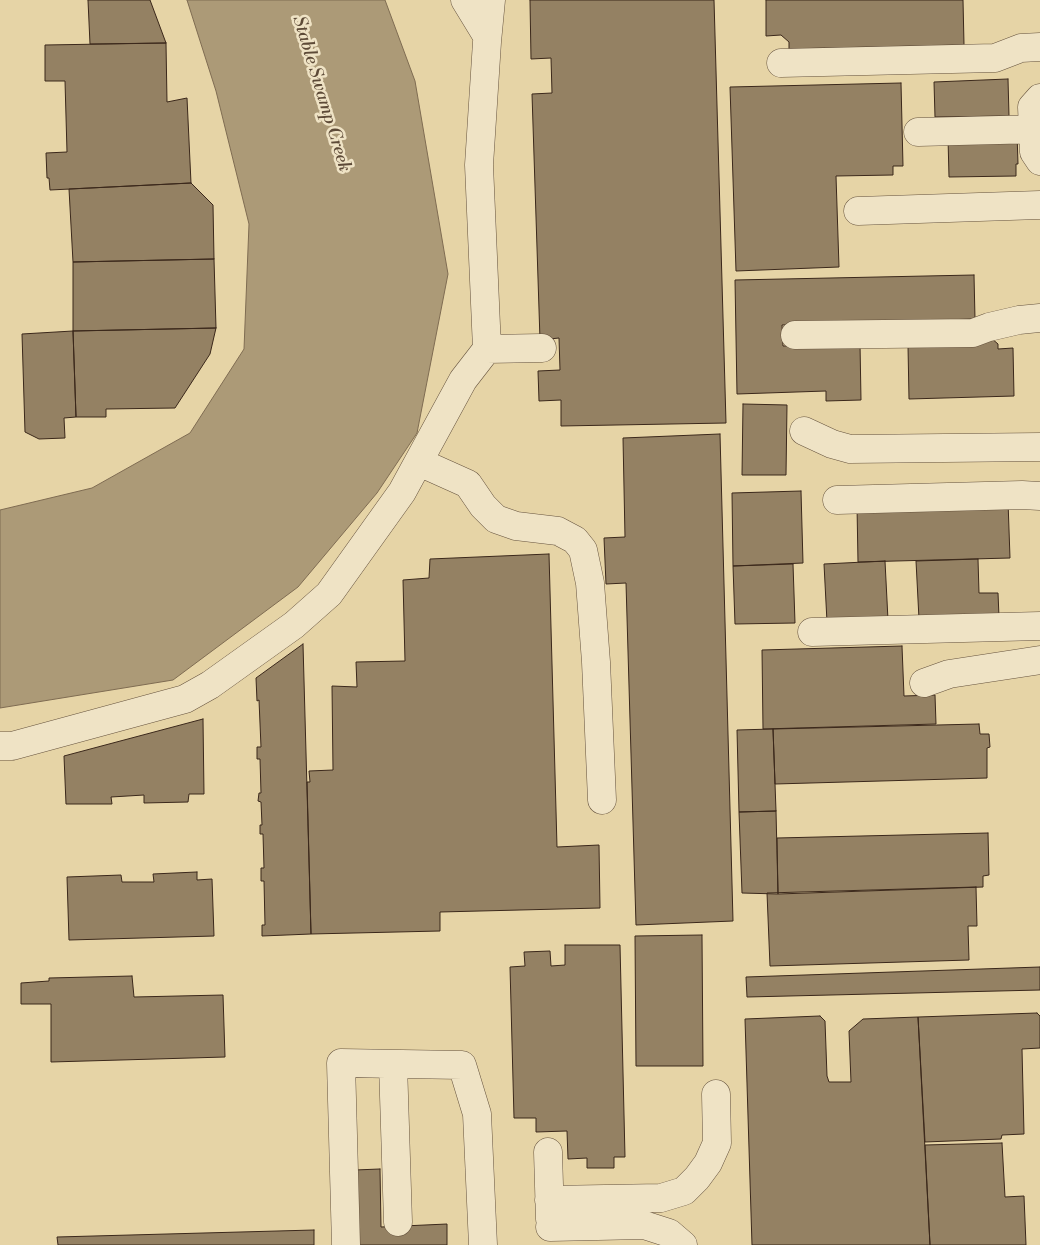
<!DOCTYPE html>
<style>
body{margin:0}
canvas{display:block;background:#e6d4a6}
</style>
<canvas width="1040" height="1245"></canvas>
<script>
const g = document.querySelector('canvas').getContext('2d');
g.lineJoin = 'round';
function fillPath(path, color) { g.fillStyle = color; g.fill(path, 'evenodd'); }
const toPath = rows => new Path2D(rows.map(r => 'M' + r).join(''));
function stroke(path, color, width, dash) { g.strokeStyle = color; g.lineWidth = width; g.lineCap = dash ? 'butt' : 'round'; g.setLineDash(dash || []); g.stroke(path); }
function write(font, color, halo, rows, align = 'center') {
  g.font = font + ' "Libre Bodoni",serif'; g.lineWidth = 5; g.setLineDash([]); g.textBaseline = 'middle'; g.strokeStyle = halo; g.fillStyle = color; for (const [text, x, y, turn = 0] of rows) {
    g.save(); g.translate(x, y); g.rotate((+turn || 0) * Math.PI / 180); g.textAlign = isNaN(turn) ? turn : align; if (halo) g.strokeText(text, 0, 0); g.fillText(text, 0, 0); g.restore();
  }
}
const water = toPath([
 [187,0,385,0,415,81,448,274,417,433,377,493,298,587,173,680,0,708,0,510,92,488,190,433,244,349,249,224,216,91,187,0]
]);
fillPath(water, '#ac9a77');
stroke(water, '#7f6c52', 1);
const building = toPath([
 [88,0,150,0,166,43,90,44,88,0],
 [530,0,714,0,726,423,561,426,561,400,539,401,538,371,560,370,559,338,540,340,532,94,552,93,551,58,531,59,530,0],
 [766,0,963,0,964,45,789,49,789,42,781,35,766,36,766,0],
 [166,43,167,102,187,98,191,183,50,190,49,178,47,178,46,153,67,152,65,81,45,81,45,45,166,43],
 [1008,79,1009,116,935,117,934,82,1008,79],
 [901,83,903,166,893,166,893,175,836,176,839,267,736,271,730,87,901,83],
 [1017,133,1018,164,1016,164,1016,176,949,177,948,138,1017,133],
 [191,183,213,205,214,259,73,262,69,189,191,183],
 [214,259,216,328,73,331,73,262,214,259],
 [974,275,975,319,782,325,783,346,860,344,861,400,826,401,826,391,737,394,735,280,974,275],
 [216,328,210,354,175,408,106,409,106,417,76,417,73,331,216,328],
 [73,331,76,417,64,418,65,438,39,439,25,432,22,334,73,331],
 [991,338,998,344,998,349,1013,348,1014,396,909,399,908,346,991,338],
 [743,404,787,405,786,475,742,475,743,404],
 [720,434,733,921,636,925,626,583,606,584,604,538,625,537,623,438,720,434],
 [801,491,803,563,733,566,732,493,801,491],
 [1008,501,1010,558,858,562,857,506,1008,501],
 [549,554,557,847,599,845,600,908,440,912,440,931,311,934,307,782,310,782,309,771,333,770,332,686,357,687,356,662,405,661,403,580,429,578,430,559,549,554],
 [978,559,979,593,998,593,999,617,919,619,916,561,978,559],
 [885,561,888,620,827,622,824,564,885,561],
 [793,564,795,623,735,624,733,566,793,564],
 [303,644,311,934,262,936,262,925,265,925,264,881,261,881,261,868,264,868,263,834,260,834,260,825,262,825,261,802,258,801,259,793,261,793,260,759,257,759,257,747,261,747,259,700,257,701,256,678,303,644],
 [902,646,904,696,935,695,936,724,763,729,762,650,902,646],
 [203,719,204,794,189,794,188,802,144,803,144,795,111,797,112,804,66,804,64,756,203,719],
 [979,724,980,734,989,734,990,747,987,748,987,778,775,784,773,729,979,724],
 [773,729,776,811,739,812,737,730,773,729],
 [776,811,778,894,742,893,739,812,776,811],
 [988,833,989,875,983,876,983,887,778,894,777,838,988,833],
 [197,872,197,880,212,879,214,936,69,940,67,877,121,875,122,882,154,882,153,874,197,872],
 [976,887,977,926,968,926,969,960,770,966,767,893,976,887],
 [702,935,703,1066,636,1066,635,936,702,935],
 [565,945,620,945,625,1157,614,1157,614,1168,587,1168,587,1158,568,1159,567,1131,536,1132,536,1118,514,1118,510,967,525,966,524,952,550,951,551,966,565,965,565,945],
 [1040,967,1040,990,747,997,746,977,1040,967],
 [132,976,134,997,223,995,225,1057,51,1062,51,1004,21,1004,21,983,49,981,49,978,132,976],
 [1037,1013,1040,1016,1040,1048,1022,1049,1024,1134,1002,1135,1001,1139,925,1142,918,1017,1037,1013],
 [820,1016,825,1021,827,1076,829,1082,851,1082,849,1031,863,1019,918,1017,930,1245,752,1245,745,1019,820,1016],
 [1002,1143,1005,1197,1024,1196,1026,1245,930,1245,925,1145,1002,1143],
 [380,1169,381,1227,447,1224,447,1245,357,1245,355,1170,380,1169],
 [314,1230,314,1245,58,1245,57,1237,314,1230]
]);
fillPath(building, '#948163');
stroke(building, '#3b281b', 1);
const minor = toPath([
 [465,0,487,36],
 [781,63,995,58,1021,48,1040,47],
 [1040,98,1032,107,1034,152,1040,161],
 [918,132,1040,129],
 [858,211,1040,205],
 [795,335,973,333,989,327,1019,320,1040,318],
 [487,349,479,165,487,42,491,0],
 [804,431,832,444,850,449,1040,447],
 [419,462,468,484,483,506,496,519,516,526,558,531,575,540,583,550,590,583,596,662,602,800],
 [837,500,1022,495,1040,496],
 [812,632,1040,626],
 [924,683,949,674,1040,660],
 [0,746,12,746,185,699,210,685,294,625,329,594,402,492,463,380,487,349,542,348],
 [393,1064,398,1222],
 [548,1152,550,1219],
 [549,1200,661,1198,684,1191,697,1178,708,1163,717,1143,716,1094],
 [550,1227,644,1225,669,1233,683,1245],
 [346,1245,341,1063,462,1065,477,1114,483,1245]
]);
stroke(minor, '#66533e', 29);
stroke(minor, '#efe3c5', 28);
write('italic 18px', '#5d4a37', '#efe3c5', [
 ["Stable Swamp Creek",321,94,73]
]);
</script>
